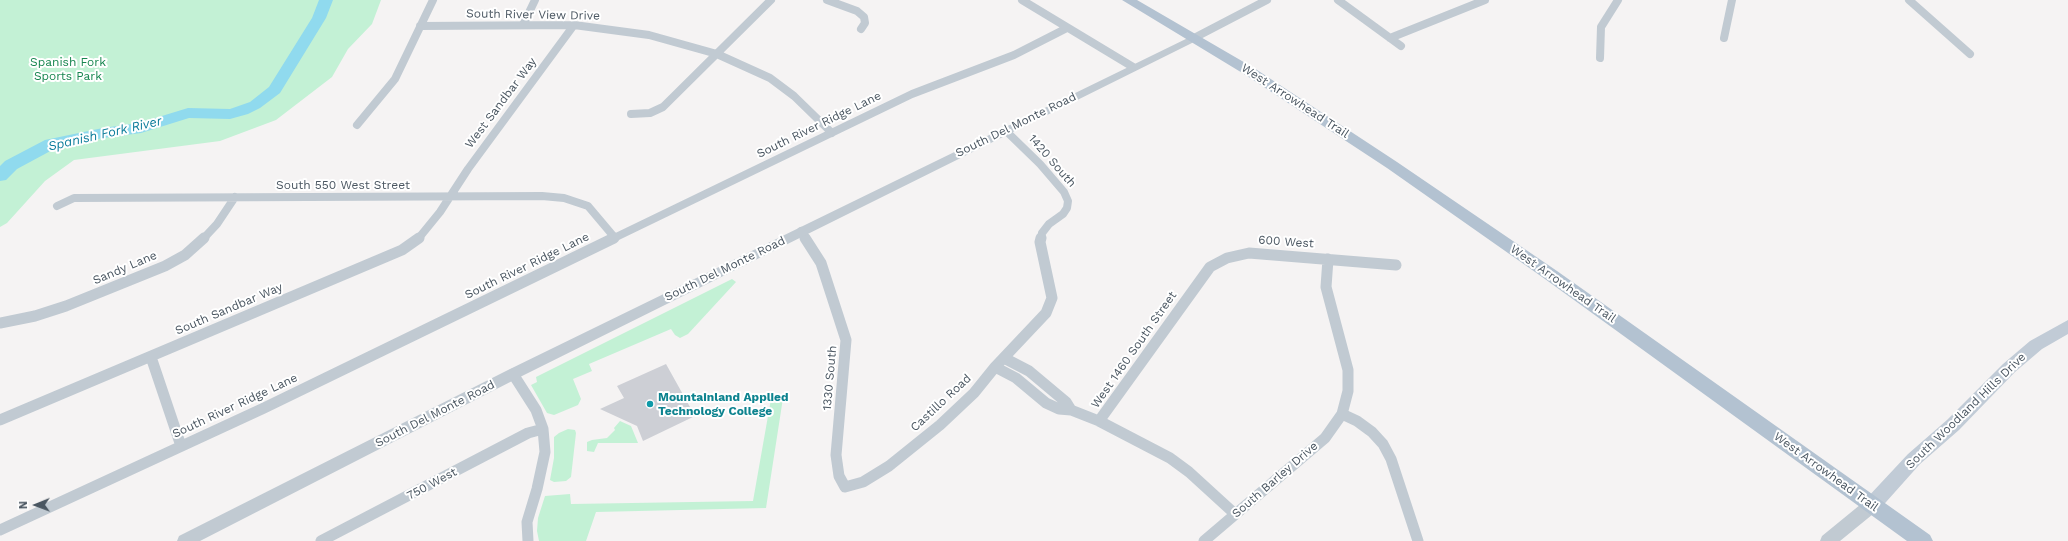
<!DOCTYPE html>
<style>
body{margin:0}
#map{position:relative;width:2068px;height:541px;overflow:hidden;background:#f5f3f3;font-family:"Work Sans",sans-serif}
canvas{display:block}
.north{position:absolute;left:16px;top:485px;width:40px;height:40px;-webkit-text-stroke:3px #fff;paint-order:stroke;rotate:269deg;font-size:11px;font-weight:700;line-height:16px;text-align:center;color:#4a5661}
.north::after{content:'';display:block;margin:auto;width:14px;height:18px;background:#4a5661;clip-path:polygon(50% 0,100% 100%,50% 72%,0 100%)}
</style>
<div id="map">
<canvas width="2068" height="541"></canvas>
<div class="north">N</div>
</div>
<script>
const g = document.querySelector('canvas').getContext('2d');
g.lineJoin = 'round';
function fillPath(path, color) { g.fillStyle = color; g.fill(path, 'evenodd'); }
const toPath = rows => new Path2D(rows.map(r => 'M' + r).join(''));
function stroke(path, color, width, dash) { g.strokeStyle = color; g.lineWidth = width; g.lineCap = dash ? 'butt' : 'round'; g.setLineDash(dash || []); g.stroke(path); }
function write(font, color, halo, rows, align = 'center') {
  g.font = font + ' "Work Sans",sans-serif'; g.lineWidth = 4; g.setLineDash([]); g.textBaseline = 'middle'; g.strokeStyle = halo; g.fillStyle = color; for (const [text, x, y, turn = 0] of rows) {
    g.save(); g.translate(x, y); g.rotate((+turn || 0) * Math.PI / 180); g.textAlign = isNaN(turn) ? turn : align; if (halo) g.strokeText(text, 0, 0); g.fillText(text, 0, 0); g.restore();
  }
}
fillPath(toPath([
 [0,0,381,0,372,24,348,49,332,77,276,120,220,141,74,160,45,181,7,223,0,227],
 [732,279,736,282,688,334,680,338,675,335,671,329,589,364,592,371,573,379,581,399,578,405,554,415,547,413,531,385,537,382,536,377],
 [783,398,766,508,596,512,586,541,539,541,537,531,538,518,545,496,570,494,571,504,753,501,771,399],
 [620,421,631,426,638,443,598,443,594,452,587,451,587,442,592,440,607,438,615,430,614,428],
 [568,429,575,430,576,433,571,477,566,481,554,482,550,480,554,458,554,437,559,433]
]), '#c3f1d5');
fillPath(toPath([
 [319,0,333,0,326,18,280,93,260,108,248,114,230,119,189,118,141,133,103,138,56,148,17,169,6,180,0,181,0,166,5,161,45,140,103,128,139,123,188,108,230,109,250,102,269,87,312,18,319,0]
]), '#90daee');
fillPath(toPath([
 [666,364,695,416,643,441,637,426,600,409,624,398,617,386]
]), '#cdcfd5');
stroke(toPath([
 [827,0,857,11,864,17,865,23,861,29],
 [1022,0,1133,67],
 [1338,0,1401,46],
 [1909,0,1970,54],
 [523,25,535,0],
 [420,26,574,25,649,35,717,54,770,78,794,96,832,133],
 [1194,38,1267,0],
 [1390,38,1485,0],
 [1724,38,1732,0],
 [1600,58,1601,27,1618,0],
 [631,114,650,113,663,107,771,0],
 [357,125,395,79,433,0],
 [1005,130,1040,164,1064,192,1068,201,1067,208,1063,214,1049,224,1042,233,1041,239],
 [57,206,74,198,542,196,564,198,588,206,615,238],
 [801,231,806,239],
 [203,239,217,224,235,197],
 [418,239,440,212,468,169,574,25],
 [612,239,912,94,1014,55,1067,28]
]), '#c1cad2', 8);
stroke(toPath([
 [805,238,821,263,846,340,836,455,839,476,845,487,863,482,889,466,940,425,974,393,995,367,1046,313,1052,298,1040,242,1041,238],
 [0,323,35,316,66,306,165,266,185,255,204,238],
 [151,357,181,446],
 [1004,358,1029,371,1066,402,1071,410],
 [995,367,1016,378,1046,403,1059,409,1071,410,1099,421,1170,458,1189,472,1235,514],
 [513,374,536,410,543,429,545,452,537,489,527,522,528,541],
 [1342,414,1357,421,1372,432,1383,444,1391,459,1418,541],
 [0,420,402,250,419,238],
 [1099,421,1210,267,1227,258,1249,253,1396,265],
 [0,530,264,408,614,238],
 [321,541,528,433,543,429],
 [1204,541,1325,438,1342,414,1348,391,1348,370,1326,287,1328,259]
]), '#c1cad2', 11);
fillPath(toPath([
 [1194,35,1198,36,1199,38,1198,40,518,378,200,541,177,541,179,536,508,370,1194,35],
 [1872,498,1878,500,1880,505,1878,510,1840,541,1820,541,1822,536,1866,500,1872,498]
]), '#c1cad2');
fillPath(toPath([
 [2068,320,2068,334,2042,349,2015,372,1959,430,1920,464,1878,511,1872,513,1866,511,1863,505,1866,499,1908,454,1947,420,2003,364,2030,341,2068,320]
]), '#c1cbd6');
fillPath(toPath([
 [1122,0,1137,0,1254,68,1397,162,1557,271,1930,535,1933,541,1907,541,1545,279,1387,168,1244,74,1122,0]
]), '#b3c2d1');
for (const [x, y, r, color] of [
 [650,404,4,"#0f9aa8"]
]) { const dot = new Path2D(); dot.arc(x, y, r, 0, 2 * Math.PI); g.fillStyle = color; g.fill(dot); stroke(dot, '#fff', 1.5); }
write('12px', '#4a5661', '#fff', [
 ["South River View Drive",533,15,1],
 ["West Arrowhead Trail",1295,101,33],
 ["West Sandbar Way",501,103,-53],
 ["South River Ridge Lane",819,125,-26],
 ["South Del Monte Road",1016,125,-26],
 ["1420 South",1052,161,49],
 ["South 550 West Street",343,185],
 ["600 West",1286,242,4],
 ["South River Ridge Lane",527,266,-26],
 ["Sandy Lane",125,268,-23],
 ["South Del Monte Road",725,269,-26],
 ["West Arrowhead Trail",1563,284,35],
 ["South Sandbar Way",229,309,-23],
 ["West 1460 South Street",1134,350,-55],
 ["1330 South",830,378,-85],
 ["Castillo Road",941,403,-43],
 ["South River Ridge Lane",235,406,-25],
 ["South Woodland Hills Drive",1966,411,-44],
 ["South Del Monte Road",435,414,-27],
 ["West Arrowhead Trail",1826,472,36],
 ["South Barley Drive",1275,480,-41],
 ["750 West",432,484,-28]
]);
write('12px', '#17864f', '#fff', [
 ["Spanish Fork",68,62],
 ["Sports Park",68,76]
]);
write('bold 12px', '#0d838f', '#fff', [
 ["Mountainland Applied",658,397],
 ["Technology College",658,411]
], 'left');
write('italic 13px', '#0c7c9b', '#fff', [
 ["Spanish Fork River",105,134,-13]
]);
</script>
